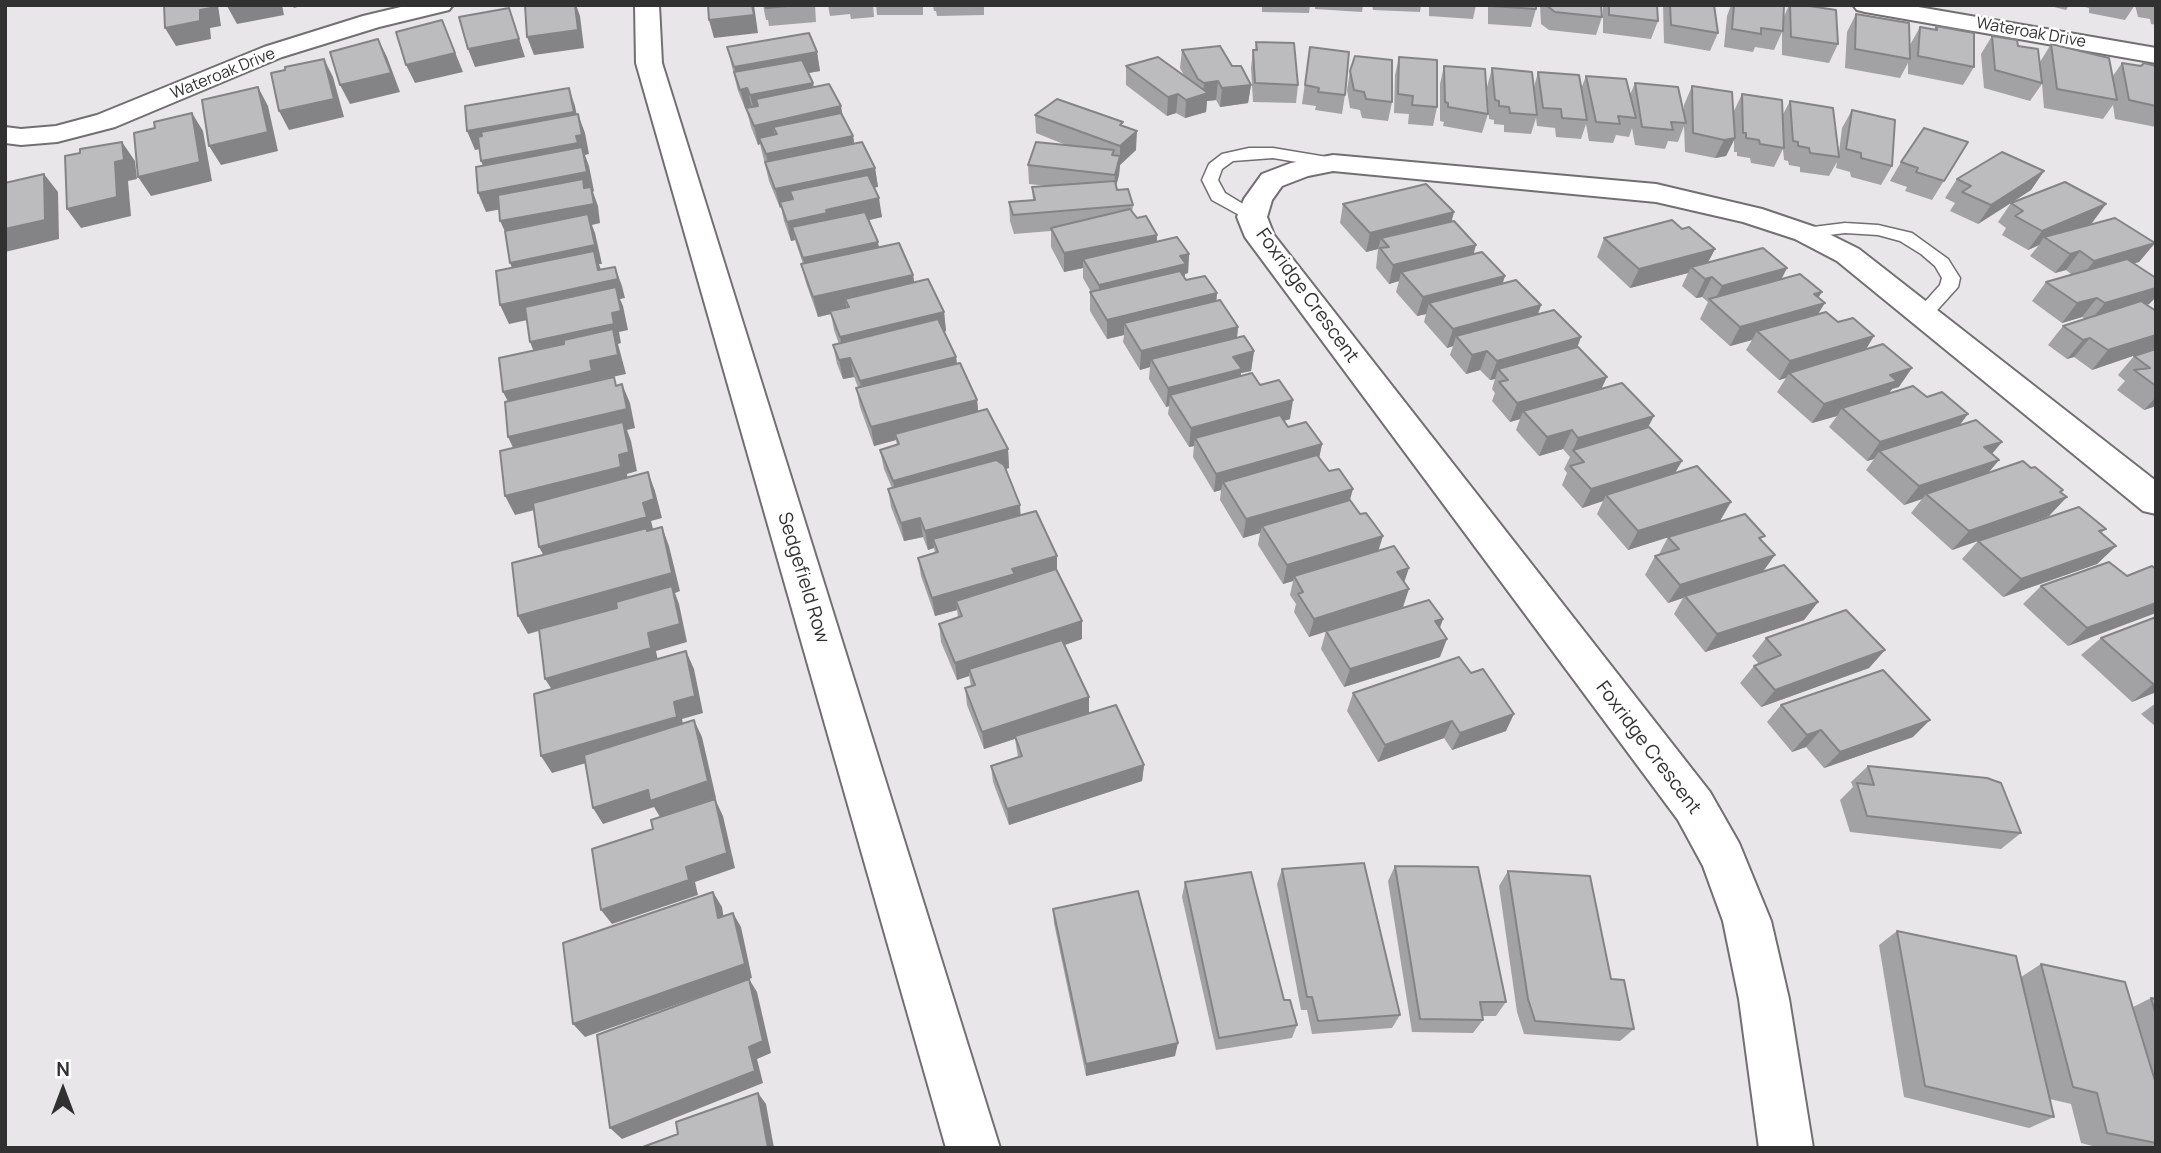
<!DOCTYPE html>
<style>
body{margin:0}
#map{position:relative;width:2161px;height:1153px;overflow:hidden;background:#e8e6e8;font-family:Manrope,sans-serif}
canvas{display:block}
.frame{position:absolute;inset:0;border:7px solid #323132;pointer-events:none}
.north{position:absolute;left:28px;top:1055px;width:70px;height:70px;-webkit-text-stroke:5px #fff;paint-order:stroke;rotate:0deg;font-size:19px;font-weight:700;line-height:28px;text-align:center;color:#323132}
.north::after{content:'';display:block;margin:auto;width:24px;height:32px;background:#323132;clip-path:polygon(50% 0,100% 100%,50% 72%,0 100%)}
</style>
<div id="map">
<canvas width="2161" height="1153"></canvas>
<div class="frame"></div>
<div class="north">N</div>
</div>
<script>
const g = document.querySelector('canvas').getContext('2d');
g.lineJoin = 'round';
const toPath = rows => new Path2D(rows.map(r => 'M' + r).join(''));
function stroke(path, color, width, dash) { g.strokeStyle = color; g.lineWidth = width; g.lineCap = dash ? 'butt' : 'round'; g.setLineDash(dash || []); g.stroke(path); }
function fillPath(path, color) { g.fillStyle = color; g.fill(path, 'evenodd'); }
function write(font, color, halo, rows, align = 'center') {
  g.font = font + ' Manrope,sans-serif'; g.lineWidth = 5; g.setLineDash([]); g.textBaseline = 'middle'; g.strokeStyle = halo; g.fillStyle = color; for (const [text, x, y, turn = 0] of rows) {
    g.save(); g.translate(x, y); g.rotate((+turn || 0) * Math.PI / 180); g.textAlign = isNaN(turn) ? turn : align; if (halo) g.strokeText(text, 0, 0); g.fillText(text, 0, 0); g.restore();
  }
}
const service = toPath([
 [1249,148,1273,148,1333,158,1341,163,1333,168,1273,158,1233,161,1222,169,1218,180,1225,193,1258,213,1261,217,1252,222,1212,200,1202,180,1209,164,1222,154,1249,148],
 [1845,223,1878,225,1912,233,1948,259,1960,278,1958,287,1930,318,1916,318,1914,314,1940,285,1942,278,1935,266,1921,254,1900,241,1878,235,1845,233,1805,238,1796,233,1805,228,1845,223]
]);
const minor = toPath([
 [409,5,453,5,449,10,379,27,282,57,115,127,57,142,21,145,5,143,5,127,21,129,56,126,97,115,264,47,363,16,409,5],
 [635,5,659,5,662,63,1000,1148,946,1148,636,63,635,5],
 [1853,5,1907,5,2156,48,2156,63,1865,12,1857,10,1853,5],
 [1333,155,1656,184,1762,209,1815,227,1859,249,2156,481,2156,514,2143,511,1837,261,1795,239,1743,222,1656,202,1333,171,1308,176,1282,186,1272,200,1267,217,1274,235,1710,792,1739,843,1771,921,1789,999,1813,1148,1759,1148,1739,999,1723,921,1703,866,1678,820,1245,237,1237,217,1244,199,1262,174,1291,163,1333,155]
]);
stroke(service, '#726f72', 3);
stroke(minor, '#726f72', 4);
fillPath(service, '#fff');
fillPath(minor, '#fff');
fillPath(toPath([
 [763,5,815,5,816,22,769,26,768,20,766,20],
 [828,5,873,5,874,17,851,19,850,14,830,16],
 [876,5,923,5,923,15,877,15],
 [933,5,984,5,984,15,937,16,936,11,934,11],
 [1262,5,1310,5,1309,13,1262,12],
 [1315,5,1363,5,1362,12,1315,9],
 [1372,5,1421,5,1420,12,1373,10],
 [1429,5,1476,5,1473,19,1429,16],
 [1488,5,1536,5,1536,9,1531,27,1488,24],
 [1540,5,1601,5,1602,17,1596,35,1549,30,1541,24],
 [1603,5,1657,5,1658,21,1651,39,1603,33],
 [1663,5,1714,5,1718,33,1710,51,1664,43],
 [1731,5,1784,5,1783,19,1789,5,1803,5,1838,44,1829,63,1782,55,1782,32,1774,50,1755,47,1753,52,1724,47,1727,16],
 [2046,5,2069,5,2066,10],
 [2077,5,2135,5,2125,20,2089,13,2089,8],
 [2135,5,2156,5,2156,25,2151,24,2150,19,2138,17],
 [1856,14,1910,45,1920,27,1934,30,1936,26,1974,67,1963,85,1908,74,1908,63,1900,78,1845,68,1847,32],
 [1992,36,2018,46,2040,62,2051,44,2112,77,2122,63,2141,66,2156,66,2156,127,2115,119,2113,105,2103,119,2044,108,2042,84,2030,101,1984,88,1981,54],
 [1256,42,1298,85,1296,103,1253,102,1251,68,1253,50,1255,50],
 [727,47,817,52,820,71,808,73,814,87,843,117,853,136,854,144,875,168,878,187,874,187,882,217,869,220,879,247,913,275,914,282,944,312,946,331,944,332,956,357,957,363,977,400,978,411,1008,449,1009,468,1005,469,1021,515,1057,556,1057,572,1082,621,1082,639,1065,645,1089,697,1089,713,1144,765,1142,781,1009,825,993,782,991,766,1018,757,1015,739,984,749,967,705,965,688,971,686,969,676,957,680,941,642,939,624,958,617,957,610,935,616,921,576,918,558,935,553,934,548,928,550,923,537,904,541,891,507,888,489,892,488,884,469,880,450,897,445,896,440,874,446,860,407,856,388,858,387,854,377,843,379,837,364,833,345,839,344,834,330,831,314,818,317,806,283,801,264,803,264,795,240,791,241,784,221,781,207,780,208,769,181,760,144,758,145,751,127,746,108,752,107,745,108,738,91],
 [1310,47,1345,95,1342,114,1315,110,1316,106,1302,104],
 [1182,50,1232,66,1251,85,1248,103,1220,107,1216,100,1207,101,1206,112,1185,118,1176,113,1167,116,1126,85,1126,66,1185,77,1180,68],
 [1399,57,1437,107,1433,126,1408,124,1409,114,1394,113,1395,75],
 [1444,66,1488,114,1482,133,1443,126,1444,122,1440,121,1440,84],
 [1492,68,1534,87,1538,72,1581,89,1586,76,1630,95,1635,83,1684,116,1684,105,1692,86,1733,113,1742,94,1782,116,1790,101,1839,152,1842,128,1852,110,1892,166,1881,185,1851,177,1850,172,1836,168,1837,162,1829,176,1800,172,1800,167,1789,165,1788,161,1784,160,1783,149,1774,167,1751,163,1750,158,1737,156,1737,152,1734,152,1734,140,1726,156,1715,158,1685,152,1684,126,1678,142,1668,141,1665,149,1635,145,1632,128,1629,137,1616,135,1613,143,1589,141,1586,124,1581,139,1556,137,1555,128,1537,126,1536,118,1531,134,1504,132,1504,125,1494,124,1494,120,1489,119,1487,87],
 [1350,71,1392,102,1388,121,1362,118,1360,110,1350,108,1347,90],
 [1035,115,1123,126,1136,150,1120,165,1119,175,1116,186,1117,190,1133,205,1132,213,1137,218,1157,235,1157,242,1189,254,1188,273,1185,274,1185,279,1186,280,1217,293,1216,301,1238,327,1237,338,1254,351,1251,371,1241,373,1241,376,1260,385,1290,419,1284,421,1288,427,1322,444,1319,458,1350,500,1379,551,1404,582,1403,607,1443,619,1440,628,1440,657,1344,687,1321,649,1326,631,1309,637,1294,612,1296,604,1290,595,1293,581,1283,584,1258,545,1260,533,1243,538,1220,500,1221,490,1214,492,1193,457,1194,446,1189,447,1168,414,1169,406,1166,407,1149,379,1150,367,1140,370,1123,342,1124,335,1107,339,1090,311,1090,292,1091,292,1083,278,1083,268,1064,272,1051,247,1051,231,1014,234,1010,221,1009,202,1033,200,1032,187,1048,186,1029,184,1028,165,1066,145,1036,133],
 [1968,142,1932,200,1905,191,1907,187,1890,181,1901,162],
 [2044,171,2031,190,2011,203,2092,223,2079,228,2155,243,2139,262,2133,263,2156,278,2156,297,2149,304,2147,305,2156,311,2156,348,2092,370,2074,357,2067,359,2048,345,2063,326,2085,319,2082,317,2062,323,2032,301,2046,282,2071,274,2066,270,2055,273,2030,256,2039,245,2028,250,2002,235,2006,228,1998,222,2011,203,1978,224,1950,211,1955,203,1945,198,1957,179],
 [1343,204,1454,212,1451,222,1474,254,1505,276,1502,284,1541,305,1538,314,1577,347,1602,388,1648,428,1675,473,1720,521,1679,534,1762,541,1763,572,1818,602,1804,620,1705,652,1674,614,1683,598,1668,603,1645,575,1655,556,1658,556,1668,537,1628,550,1597,514,1603,501,1582,508,1562,485,1567,473,1564,469,1570,457,1563,449,1539,456,1516,430,1520,419,1510,422,1492,401,1495,393,1492,389,1495,379,1490,380,1480,370,1466,374,1450,355,1453,346,1447,348,1424,322,1426,314,1417,316,1396,292,1399,281,1389,284,1376,268,1378,249,1366,252,1340,223],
 [1682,229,1715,249,1708,262,1787,268,1781,280,1818,298,1818,314,1866,349,1899,387,1892,389,1889,393,1959,426,1999,460,1988,473,2031,468,2063,490,2049,516,1986,538,2106,529,2101,533,2116,546,2097,564,2003,597,1962,559,1978,541,1952,550,1911,513,1922,499,1904,505,1866,470,1874,459,1867,461,1829,427,1837,416,1812,423,1777,392,1786,378,1779,380,1746,350,1752,340,1730,346,1700,319,1708,302,1702,297,1696,298,1682,286,1688,273,1630,288,1597,257,1604,238],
 [2156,349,2156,406,2144,410,2117,390,2125,381,2118,375,2134,356],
 [2156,569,2068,646,2023,604,2041,586,2127,576],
 [2156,617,2156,692,2132,702,2081,655,2101,638],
 [1766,638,1885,650,1869,668,1761,707,1740,683,1754,666,1759,664,1752,656],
 [1353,693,1506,731,1452,750,1444,738,1378,762,1347,711],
 [2156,703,2156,727,2141,714],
 [1781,705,1913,737,1824,768,1806,747,1792,752,1767,722],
 [1868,766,2021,833,2001,849,1850,832,1840,800,1853,787,1851,782],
 [1395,866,1506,1002,1496,1016,1482,1016,1483,1020,1473,1033,1412,1032,1388,881],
 [1282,869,1400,1015,1392,1028,1312,1034,1307,1010,1301,1010,1277,884],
 [1508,871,1611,979,1634,1029,1620,1041,1524,1034,1517,1012,1499,886],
 [1185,882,1284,1000,1297,1025,1292,1038,1216,1050,1182,897],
 [1053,909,1175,1056,1086,1076,1054,923],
 [1897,931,2021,977,2041,964,2133,1007,2151,998,2156,999,2156,1148,2100,1148,2081,1143,2071,1104,2050,1099,2054,1117,2029,1128,1904,1097,1879,945]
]), '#a2a2a4');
fillPath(toPath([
 [210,5,218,5,221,26,210,28,211,39,176,46,165,28],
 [233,5,282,5,284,15,237,24,227,6],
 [292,5,304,5,294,8],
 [575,5,576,5,580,16,584,48,534,55,527,37],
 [754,5,758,33,714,38,709,20],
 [509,8,525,57,475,67,468,49],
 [442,20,463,72,415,83,406,65],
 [378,39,387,57,400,92,350,104,340,85],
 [817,52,820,71,738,85,737,81,734,67],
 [324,59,333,77,344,117,289,130,279,111],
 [1218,81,1216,100,1207,101,1206,112,1185,118,1186,100,1203,95,1204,83],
 [813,83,817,102,758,106,756,99,759,113,755,114,750,95],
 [1251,85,1248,103,1220,107,1222,88],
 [258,87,268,106,278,151,221,165,209,146],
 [569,88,575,106,580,131,475,150,467,131],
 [747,88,752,107,745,108,740,90],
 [1178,94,1176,113,1167,116,1168,97],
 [841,106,844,124,777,134,773,127,776,141,759,138,760,144,758,145,754,126],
 [192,113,203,131,212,181,151,196,138,177],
 [578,114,585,133,589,154,585,155,589,166,594,191,593,192,598,206,600,223,592,225,595,233,602,264,599,264,601,270,615,267,622,286,625,298,620,299,623,306,628,330,619,332,621,343,618,344,626,374,598,380,513,411,503,392,538,362,530,342,612,313,619,300,509,324,500,305,518,282,510,263,509,240,500,221,586,193,486,212,478,193,489,180,481,161,576,136],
 [1137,131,1136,150,1120,165,1119,175,1114,194,1115,175,1120,157,1120,146],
 [853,136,856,155,770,173,766,154],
 [1735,138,1726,156,1715,158,1724,140],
 [122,142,135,161,137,179,128,181,131,216,81,228,67,209,115,162],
 [875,168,878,187,794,205,790,191,793,205,780,202,781,207,780,208,775,189],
 [2044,171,2031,190,1978,224,1991,205],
 [44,174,58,192,59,239,5,252,5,229],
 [879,198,882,217,830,229,792,227,795,240,791,241,787,222,826,210],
 [2106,204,2092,223,2049,241,2044,237,2039,245,2028,250,2042,231],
 [1454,212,1449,231,1381,238,1378,249,1366,252,1370,233],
 [1157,235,1156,254,1083,259,1083,268,1064,272,1064,253],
 [878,242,881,261,807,277,803,258],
 [2155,243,2139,262,2079,280,2094,261],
 [1476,245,1471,264,1401,272,1399,281,1389,284,1393,265],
 [1715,249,1705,268,1691,267,1688,273,1630,288,1639,269],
 [2080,251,2066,270,2055,273,2070,254],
 [1189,254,1188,273,1185,274,1184,283,1099,304,1099,285,1180,256],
 [1787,268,1777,287,1713,303,1722,286],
 [913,275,916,294,845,299,847,310,818,317,813,297],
 [1505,276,1499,295,1429,303,1426,314,1417,316,1423,297],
 [1712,277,1702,297,1696,298,1705,279],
 [2156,288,2156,297,2149,304,2089,322,2105,303],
 [1822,292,1813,306,1825,303,1813,322,1757,331,1752,340,1730,346,1740,327,1814,294],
 [1217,293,1215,313,1124,323,1124,335,1107,339,1107,320],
 [2097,298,2082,317,2062,323,2077,303],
 [1541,305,1534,324,1456,336,1453,346,1447,348,1453,329],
 [944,312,946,331,844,356,840,337],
 [1238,327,1236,346,1151,359,1150,367,1140,370,1141,351],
 [2156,335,2156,348,2092,370,2108,350],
 [1874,336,1862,356,1789,373,1786,378,1779,380,1790,361],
 [1581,337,1574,357,1498,369,1495,379,1490,380,1497,361],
 [2090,338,2074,357,2067,359,2083,340],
 [1254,351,1251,371,1241,373,1239,388,1170,395,1169,406,1166,407,1168,388,1233,357],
 [1487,351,1480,370,1466,374,1472,355],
 [956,357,958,377,863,400,860,381],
 [850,358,854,377,843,379,839,360],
 [1912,368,1899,387,1892,389,1884,400,1842,408,1837,416,1812,423,1824,404,1890,375],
 [1607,377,1598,396,1523,411,1520,419,1510,422,1517,403],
 [622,384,630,403,635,428,627,430,631,441,637,471,627,474,629,486,515,515,505,496,619,455,517,456,508,437],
 [2156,397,2156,406,2144,410],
 [977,400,979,419,895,434,896,440,874,446,871,427],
 [1293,400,1290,419,1198,445,1195,438,1194,446,1189,447,1191,428],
 [1968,414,1954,433,1879,451,1874,459,1867,461,1880,442],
 [1654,416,1644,435,1573,450,1570,457,1578,438],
 [1572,430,1563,449,1539,456,1547,437],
 [2002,442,1986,461,1984,447],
 [1322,444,1318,463,1223,482,1221,490,1214,492,1216,474],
 [1008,449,1009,468,897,500,893,481],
 [1999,460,1983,479,1926,494,1922,499,1904,505,1919,486],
 [1682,461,1671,480,1606,495,1603,501,1582,508,1591,489],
 [648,472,655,491,662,518,651,521,655,536,549,565,539,547,643,503],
 [1353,489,1348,507,1262,526,1260,533,1243,538,1246,519],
 [2063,490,2052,502,2067,497,2049,516,1952,550,1969,531],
 [1731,502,1720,521,1628,550,1638,531],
 [1020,505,1021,524,933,539,934,548,928,550,925,531],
 [920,518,923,537,904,541,901,523],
 [662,527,669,546,680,591,675,593,679,604,687,642,656,651,659,666,556,696,545,679,648,633,673,593,528,634,518,616],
 [1383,536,1377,555,1294,576,1293,581,1283,584,1287,565],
 [2116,546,2097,564,2003,597,2021,579],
 [1775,555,1762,573,1685,596,1683,598,1668,603,1680,585],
 [1057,556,1057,575,956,601,957,610,935,616,932,598,1012,569],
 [1409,568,1403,586,1397,572],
 [1409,589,1403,607,1309,637,1314,619],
 [1818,602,1804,620,1705,652,1717,634],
 [2156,603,2156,613,2068,646,2087,628],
 [1443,619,1436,637,1435,621],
 [1082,621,1082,639,971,676,969,669,969,676,957,680,955,663],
 [1447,639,1440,657,1344,687,1350,669],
 [1885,650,1869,668,1761,707,1775,690],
 [686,651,694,669,703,713,682,719,685,734,552,773,541,756,674,702],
 [2156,683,2156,692,2132,702,2153,684],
 [1089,697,1089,714,984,749,982,732],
 [1514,714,1506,731,1452,750,1460,733],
 [694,720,702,737,716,798,660,817,654,807,603,824,593,808],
 [1930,720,1913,737,1824,768,1840,752],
 [1452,721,1444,738,1378,762,1385,745],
 [1821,730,1806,747,1792,752,1807,735],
 [1144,765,1142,781,1009,825,1007,809],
 [715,799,723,816,735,868,695,882,698,895,612,924,601,910,686,867],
 [713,892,722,907,726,932,718,918],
 [733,913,741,927,752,978,749,979,757,992,771,1053,757,1059,763,1083,622,1139,610,1128,749,1047,749,979,585,1037,573,1024],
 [1178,1043,1175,1056,1086,1076,1086,1064],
 [758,1093,766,1104,774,1148,768,1148]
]), '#848486');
const building = toPath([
 [164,5,210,5,211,8,200,10,200,21,165,28,164,5],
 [525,5,575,5,578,30,527,37,525,5],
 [708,5,752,5,754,15,709,20,708,5],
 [766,5,798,5,766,8,766,5],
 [1536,5,1536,9,1492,6,1492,5,1536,5],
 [1546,5,1601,5,1602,17,1555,12,1546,5],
 [1609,5,1657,5,1658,21,1609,15,1609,5],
 [1670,5,1714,5,1718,33,1671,25,1670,5],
 [1734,5,1784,5,1783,31,1761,28,1761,34,1732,29,1734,5],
 [1790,5,1803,5,1836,10,1838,44,1791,37,1790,5],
 [509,8,519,39,468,49,459,17,509,8],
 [1856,14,1909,23,1910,59,1855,49,1856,14],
 [442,20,455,53,406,65,396,32,442,20],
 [1936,26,1974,33,1974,67,1918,56,1920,27,1937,30,1936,26],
 [809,33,817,52,734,67,727,47,809,33],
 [1992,36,2017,40,2018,46,2038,49,2042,83,1995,70,1992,36],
 [378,39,391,73,340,85,330,52,378,39],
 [1256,42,1294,43,1298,85,1255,83,1253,50,1257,50,1256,42],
 [2051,44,2109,58,2117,100,2057,89,2051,44],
 [1220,46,1232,66,1241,66,1251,85,1222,88,1218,81,1204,83,1198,79,1182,50,1220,46],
 [1310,47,1349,52,1345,95,1318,92,1319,88,1305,85,1310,47],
 [1355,56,1392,60,1392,102,1366,99,1364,92,1354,90,1350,71,1355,56],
 [1158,57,1208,93,1186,100,1178,94,1168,97,1126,66,1158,57],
 [1399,57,1437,60,1437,107,1412,105,1413,96,1398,94,1399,57],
 [324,59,334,99,279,111,271,73,285,70,285,67,324,59],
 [802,60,813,83,750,95,747,88,740,90,734,72,802,60],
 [2122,63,2141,66,2144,63,2156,66,2156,106,2129,100,2122,63],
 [1444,66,1485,69,1488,114,1448,107,1448,103,1445,102,1444,66],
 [1492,68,1532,72,1537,115,1510,113,1509,107,1499,106,1499,101,1495,100,1492,68],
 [1538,72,1579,75,1587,120,1562,118,1561,109,1543,108,1538,72],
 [1586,76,1626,79,1636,118,1618,116,1620,124,1596,122,1586,76],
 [1635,83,1678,87,1686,123,1671,122,1673,130,1642,127,1635,83],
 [829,84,841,106,754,126,746,108,758,106,756,99,829,84],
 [1692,86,1732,92,1735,138,1724,140,1693,133,1692,86],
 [258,87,268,132,209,146,202,100,258,87],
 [569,88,574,112,467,131,465,106,569,88],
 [1742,94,1782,100,1784,148,1760,144,1759,140,1746,138,1746,133,1743,133,1742,94],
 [1057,99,1123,122,1120,125,1137,131,1120,146,1035,115,1057,99],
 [1790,101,1833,108,1839,157,1810,153,1809,148,1798,146,1798,142,1793,141,1790,101],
 [1852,110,1895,120,1892,166,1861,158,1861,153,1846,149,1852,110],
 [192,113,200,162,138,177,134,133,155,128,154,122,192,113],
 [841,113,853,136,766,154,759,138,777,134,773,127,841,113],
 [578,114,582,135,576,136,578,143,481,161,478,137,482,136,481,132,578,114],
 [1924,128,1968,142,1944,181,1916,172,1918,168,1901,162,1924,128],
 [122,142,124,160,115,162,117,197,67,209,65,156,80,153,80,149,122,142],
 [862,142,875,168,775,189,765,162,862,142],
 [1036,142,1114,150,1112,155,1120,156,1115,175,1028,165,1036,142],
 [582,147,587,172,478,193,476,167,582,147],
 [2002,152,2044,171,1991,205,1962,192,1971,186,1957,179,2002,152],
 [44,174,45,220,5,229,5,183,44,174],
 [868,175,879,198,826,210,827,213,787,222,780,202,793,199,790,191,868,175],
 [583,179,584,188,591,187,594,204,500,221,498,195,583,179],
 [1115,181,1117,190,1128,189,1133,205,1013,215,1009,202,1035,200,1032,187,1115,181],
 [2065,182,2106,204,2042,231,2015,216,2023,211,2011,203,2065,182],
 [1426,184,1454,212,1370,233,1343,204,1426,184],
 [1130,209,1137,218,1146,216,1157,235,1064,253,1051,228,1130,209],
 [865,212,878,242,803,258,792,227,865,212],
 [588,214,595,245,510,263,505,231,588,214],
 [2115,218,2155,243,2094,261,2080,251,2070,254,2044,237,2115,218],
 [1672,220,1682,229,1689,227,1715,249,1639,269,1604,238,1672,220],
 [1454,221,1476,245,1393,265,1380,248,1389,247,1381,238,1454,221],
 [1177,237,1189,254,1180,256,1186,264,1099,285,1083,259,1177,237],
 [899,243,913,275,813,297,801,264,899,243],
 [1763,248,1787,268,1722,286,1712,277,1705,279,1691,267,1763,248],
 [594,251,598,270,615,267,618,279,500,305,496,271,594,251],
 [1482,252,1505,276,1423,297,1401,272,1482,252],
 [2127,259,2156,278,2156,288,2105,303,2097,298,2077,303,2046,282,2127,259],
 [1180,271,1186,280,1205,276,1217,293,1107,320,1090,292,1180,271],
 [1800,274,1822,292,1814,294,1825,303,1740,327,1709,299,1800,274],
 [928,279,944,312,840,337,830,311,849,307,845,299,928,279],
 [1516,280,1541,305,1453,329,1429,303,1516,280],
 [616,287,621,311,612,313,614,324,530,342,525,307,616,287],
 [1220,300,1238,327,1141,351,1124,323,1220,300],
 [2141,301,2156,311,2156,335,2108,350,2090,338,2083,340,2063,326,2141,301],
 [1554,310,1581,337,1497,361,1487,351,1472,355,1456,336,1554,310],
 [1826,312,1838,322,1853,318,1874,336,1790,361,1757,331,1826,312],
 [938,319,956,357,860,381,850,358,839,360,833,345,938,319],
 [613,329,618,355,590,361,592,371,503,392,499,358,564,344,564,340,613,329],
 [1244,336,1254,351,1233,357,1242,369,1168,388,1151,359,1244,336],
 [1883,344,1912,368,1890,375,1897,381,1824,404,1789,373,1883,344],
 [1578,347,1607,377,1517,403,1499,382,1508,380,1498,369,1578,347],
 [2156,349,2156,386,2134,370,2150,368,2134,356,2156,349],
 [960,363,977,400,871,427,856,388,960,363],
 [1252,373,1260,385,1279,380,1293,400,1191,428,1170,395,1252,373],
 [614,377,616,386,622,384,627,409,508,437,505,402,614,377],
 [1622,383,1654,416,1578,438,1572,430,1547,437,1523,411,1622,383],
 [1913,386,1927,397,1942,392,1968,414,1880,442,1842,408,1913,386],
 [987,409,1008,449,893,481,880,450,899,444,895,434,987,409],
 [1280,415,1288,427,1306,422,1322,444,1216,474,1195,438,1280,415],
 [1976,420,2002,442,1984,447,1999,460,1919,486,1879,451,1976,420],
 [623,422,629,452,619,455,621,467,505,496,500,451,623,422],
 [1649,427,1682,461,1591,489,1570,466,1584,462,1573,450,1649,427],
 [1317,455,1329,471,1339,469,1353,489,1246,519,1223,482,1317,455],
 [996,460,1004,465,1020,505,925,531,920,518,901,523,888,489,996,460],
 [2023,461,2031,468,2035,467,2063,490,2060,492,2067,497,1969,531,1926,494,2023,461],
 [1697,466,1731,502,1638,531,1606,495,1697,466],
 [648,472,654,499,643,503,647,517,539,547,533,503,648,472],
 [1350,500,1360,514,1366,513,1383,536,1287,565,1262,526,1350,500],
 [2079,507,2106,529,2099,531,2116,546,2021,579,1978,541,2079,507],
 [1036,511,1057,556,1012,569,1015,574,932,598,918,558,938,552,933,539,1036,511],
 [1745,514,1765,536,1759,538,1775,555,1680,585,1655,556,1679,549,1668,537,1745,514],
 [662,527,672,573,518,616,512,563,647,528,647,531,662,527],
 [1394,546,1409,568,1397,572,1409,589,1314,619,1298,594,1303,592,1294,576,1394,546],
 [2109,562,2127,576,2152,566,2156,569,2156,603,2087,628,2041,586,2109,562],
 [1784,565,1818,602,1717,634,1685,596,1784,565],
 [1056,569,1082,621,955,663,939,624,962,616,956,601,1056,569],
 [672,586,680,624,648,633,651,648,545,679,539,629,617,608,616,602,672,586],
 [1429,600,1443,619,1435,621,1447,639,1350,669,1326,631,1429,600],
 [1846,610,1885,650,1775,690,1754,666,1781,655,1766,638,1846,610],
 [2156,617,2156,683,2153,684,2101,638,2156,617],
 [1062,640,1089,697,982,732,965,688,975,685,969,669,1062,640],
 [686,651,695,696,674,702,677,717,541,756,534,694,686,651],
 [1459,657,1471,673,1483,669,1514,714,1460,733,1452,721,1385,745,1353,693,1459,657],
 [1883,670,1930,720,1840,752,1821,730,1807,735,1781,705,1883,670],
 [1116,705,1144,765,1007,809,991,766,1022,756,1015,736,1116,705],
 [694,720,708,781,650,801,648,790,593,808,584,755,694,720],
 [1868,766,1987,778,2001,783,2021,833,1867,816,1857,783,1874,785,1868,766],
 [715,799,727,853,686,867,689,880,601,910,592,849,653,829,651,820,715,799],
 [1364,863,1400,1015,1318,1021,1312,997,1307,997,1282,869,1364,863],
 [1395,866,1478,867,1506,1002,1480,1002,1483,1020,1420,1019,1395,866],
 [1508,871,1590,876,1611,979,1624,980,1634,1029,1535,1021,1528,999,1508,871],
 [1251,872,1284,1000,1290,1000,1297,1025,1219,1038,1185,882,1251,872],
 [1138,891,1178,1043,1086,1064,1053,909,1138,891],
 [713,892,718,918,733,913,745,964,573,1024,563,943,713,892],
 [1897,931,2016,956,2054,1117,1925,1086,1897,931],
 [2041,964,2125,982,2156,1084,2156,1143,2107,1133,2097,1093,2073,1087,2041,964],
 [749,979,763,1041,749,1047,755,1071,610,1128,597,1035,749,979],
 [2151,998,2156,999,2156,1015,2151,998],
 [758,1093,768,1148,640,1148,678,1134,676,1122,758,1093]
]);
fillPath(building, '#bcbcbf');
stroke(building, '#848486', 2);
write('16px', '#323132', '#fff', [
 ["Wateroak Drive",2031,33,10],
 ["Wateroak Drive",223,74,-22]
]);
write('19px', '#323132', '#fff', [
 ["Foxridge Crescent",1307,296,54],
 ["Sedgefield Row",803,578,73],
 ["Foxridge Crescent",1648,748,53]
]);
</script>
